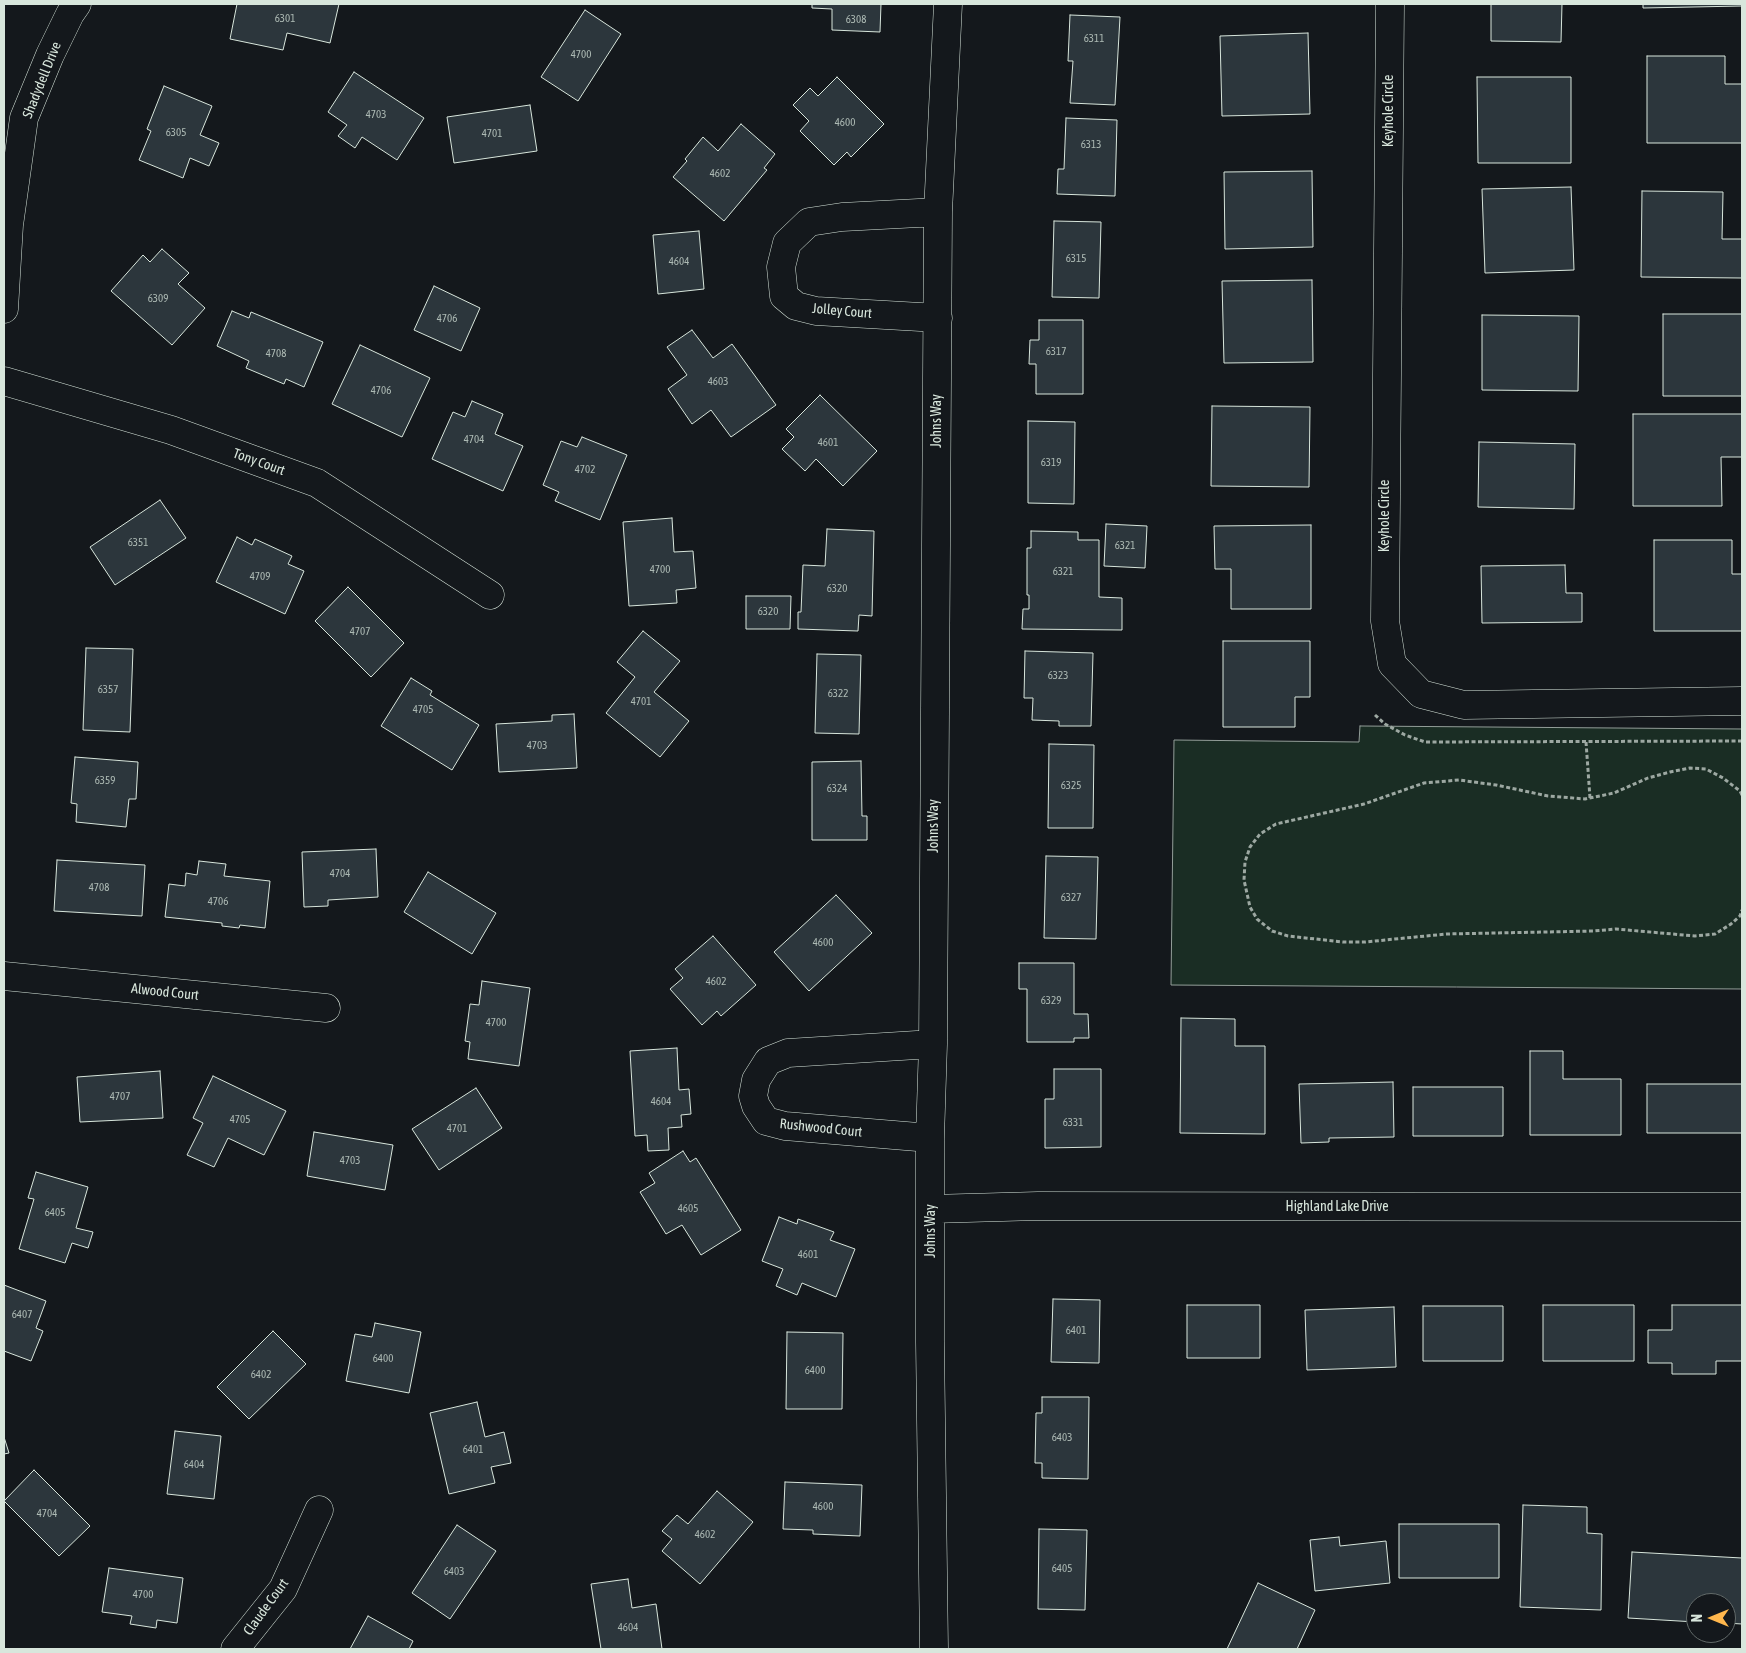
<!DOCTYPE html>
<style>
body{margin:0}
#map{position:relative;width:1746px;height:1653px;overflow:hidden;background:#14181c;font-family:"Asap Condensed",sans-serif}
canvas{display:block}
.frame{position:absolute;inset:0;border:5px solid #d8e6dc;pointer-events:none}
.north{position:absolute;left:1686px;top:1593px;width:50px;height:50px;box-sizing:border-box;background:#14181c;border:1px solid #626a69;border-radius:50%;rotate:270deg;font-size:14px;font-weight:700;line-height:20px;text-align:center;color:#d8e6dc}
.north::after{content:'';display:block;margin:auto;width:18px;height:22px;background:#ffb74d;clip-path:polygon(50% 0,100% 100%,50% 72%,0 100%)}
</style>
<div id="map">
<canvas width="1746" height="1653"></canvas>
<div class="frame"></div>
<div class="north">N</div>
</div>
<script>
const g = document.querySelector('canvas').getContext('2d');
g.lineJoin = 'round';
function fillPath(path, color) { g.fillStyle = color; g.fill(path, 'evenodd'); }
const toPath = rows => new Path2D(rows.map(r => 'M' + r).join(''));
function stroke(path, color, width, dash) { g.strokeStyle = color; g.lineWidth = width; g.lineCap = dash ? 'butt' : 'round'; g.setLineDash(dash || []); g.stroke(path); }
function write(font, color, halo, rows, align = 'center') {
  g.font = font + ' "Asap Condensed",sans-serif'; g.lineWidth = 4; g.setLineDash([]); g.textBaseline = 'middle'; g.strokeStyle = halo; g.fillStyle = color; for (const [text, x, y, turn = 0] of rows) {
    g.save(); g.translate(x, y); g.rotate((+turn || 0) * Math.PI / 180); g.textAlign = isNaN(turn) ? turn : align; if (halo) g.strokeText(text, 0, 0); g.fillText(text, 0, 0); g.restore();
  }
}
const green = toPath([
 [1360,726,1742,729,1742,989,1171,985,1174,740,1359,742,1360,726]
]);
fillPath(green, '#1a2d24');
stroke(green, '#939e99', 1);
const building = toPath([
 [237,4,339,4,330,43,287,33,283,50,230,39,237,4],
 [812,4,881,4,880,32,832,30,832,9,812,8,812,4],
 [1491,4,1562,4,1561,42,1491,41,1491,4],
 [1643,4,1742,4,1742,6,1643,8,1643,4],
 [585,10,621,34,578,101,541,77,585,10],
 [1070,15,1120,17,1115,105,1070,103,1073,61,1068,61,1070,15],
 [1308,33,1310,114,1222,116,1220,36,1308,33],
 [1647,56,1725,56,1725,84,1742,84,1742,143,1647,143,1647,56],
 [354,72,424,118,397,160,362,137,355,148,338,136,347,125,328,112,354,72],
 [837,77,884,124,851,157,847,152,834,165,800,131,809,121,793,105,810,88,818,96,837,77],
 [1477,77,1571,77,1571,163,1478,163,1477,77],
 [164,86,212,106,200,135,219,143,209,166,190,158,183,178,139,160,151,131,147,129,164,86],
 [530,105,537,151,454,163,447,117,530,105],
 [1066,118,1117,120,1115,196,1057,194,1058,169,1064,169,1066,118],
 [741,124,775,154,764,168,767,170,724,221,673,177,687,161,685,159,703,137,718,151,741,124],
 [1312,171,1313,247,1225,249,1224,172,1312,171],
 [1571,187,1574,270,1485,273,1482,189,1571,187],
 [1642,191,1723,192,1722,239,1742,239,1742,278,1641,277,1642,191],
 [1054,221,1101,222,1099,298,1052,297,1054,221],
 [699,231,704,289,658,294,653,235,699,231],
 [162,249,189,273,178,284,205,308,172,345,111,291,143,255,150,262,162,249],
 [1312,280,1313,362,1224,363,1222,281,1312,280],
 [434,286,480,308,461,351,414,330,434,286],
 [232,311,249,318,251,312,323,342,304,387,286,379,284,384,246,368,249,361,217,346,232,311],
 [1663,314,1742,314,1742,396,1663,396,1663,314],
 [1482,315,1579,316,1578,391,1482,390,1482,315],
 [1039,320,1083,320,1083,394,1036,394,1036,364,1029,364,1030,340,1039,340,1039,320],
 [692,330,713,358,732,344,776,405,731,437,711,410,692,424,668,389,687,375,667,347,692,330],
 [360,345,430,378,402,437,332,404,360,345],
 [820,395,877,451,843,486,816,459,805,471,782,449,794,437,786,429,820,395],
 [472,401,503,414,495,434,523,446,503,491,432,459,453,412,465,417,472,401],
 [1212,406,1310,407,1309,487,1211,486,1212,406],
 [1633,414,1742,414,1742,457,1721,457,1722,506,1633,506,1633,414],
 [1028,421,1075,422,1074,504,1028,503,1028,421],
 [582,437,627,455,600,520,555,501,559,492,543,485,561,441,577,447,582,437],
 [1479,442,1575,444,1574,509,1478,507,1479,442],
 [160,500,186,538,115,585,90,547,160,500],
 [672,518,674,552,693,551,696,588,676,590,677,603,629,606,623,522,672,518],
 [1106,524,1147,526,1145,568,1104,566,1106,524],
 [1311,525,1311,609,1231,609,1231,569,1215,569,1214,526,1311,525],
 [827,529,874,531,872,616,859,615,858,631,798,629,798,612,801,612,803,565,825,566,827,529],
 [1031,531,1078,532,1078,540,1099,540,1099,597,1122,598,1122,630,1022,629,1023,609,1029,609,1029,595,1027,595,1027,548,1031,548,1031,531],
 [237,537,252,545,255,539,292,556,288,564,304,571,285,614,216,582,237,537],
 [1654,540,1732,540,1732,574,1742,574,1742,631,1654,631,1654,540],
 [1565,565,1566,593,1582,593,1582,622,1482,623,1481,566,1565,565],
 [348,587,404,643,371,677,315,621,348,587],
 [746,596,791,596,790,629,746,629,746,596],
 [643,631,680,661,654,692,689,721,660,757,606,713,635,677,617,662,643,631],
 [1223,641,1310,641,1310,697,1295,697,1295,727,1223,727,1223,641],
 [86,648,133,649,130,732,83,730,86,648],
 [1025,651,1093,653,1091,726,1059,726,1059,721,1032,720,1033,698,1024,698,1025,651],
 [817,654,861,655,859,734,815,733,817,654],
 [411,678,432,691,430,695,479,725,452,770,381,726,411,678],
 [574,714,577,768,499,772,496,724,552,721,552,715,574,714],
 [1049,744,1094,745,1093,828,1048,828,1049,744],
 [75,757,138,762,136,799,129,799,126,827,76,822,77,804,71,803,75,757],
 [861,761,862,816,867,816,867,840,812,840,812,762,861,761],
 [376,849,378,897,328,900,328,906,304,907,302,852,376,849],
 [1046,856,1098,857,1096,939,1044,938,1046,856],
 [57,860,145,865,142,916,54,911,57,860],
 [199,861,226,864,224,876,270,881,265,928,240,925,239,928,222,926,222,923,165,917,169,884,185,886,186,873,197,875,199,861],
 [428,872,496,913,472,954,404,912,428,872],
 [836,895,872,933,809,991,774,952,836,895],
 [713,936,756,985,721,1016,717,1011,702,1025,670,989,683,978,675,969,713,936],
 [1019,963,1074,963,1074,1014,1088,1014,1089,1038,1074,1038,1074,1042,1027,1042,1027,989,1019,989,1019,963],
 [482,981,530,988,519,1066,468,1059,470,1042,465,1041,470,1004,479,1005,482,981],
 [1181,1018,1235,1019,1235,1046,1265,1046,1265,1134,1180,1133,1181,1018],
 [677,1048,679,1090,689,1089,691,1114,681,1115,682,1127,668,1128,669,1150,648,1151,647,1135,635,1136,630,1051,677,1048],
 [1530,1051,1563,1051,1563,1079,1621,1079,1621,1135,1530,1135,1530,1051],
 [1054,1069,1101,1069,1101,1147,1045,1148,1045,1099,1054,1099,1054,1069],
 [160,1071,163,1118,80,1122,77,1077,160,1071],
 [213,1076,286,1111,264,1155,228,1138,214,1167,187,1155,203,1123,193,1118,213,1076],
 [1393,1082,1394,1137,1329,1138,1329,1142,1301,1143,1299,1084,1393,1082],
 [1647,1084,1742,1084,1742,1133,1647,1133,1647,1084],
 [1413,1087,1503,1087,1503,1136,1413,1136,1413,1087],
 [476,1088,502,1128,439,1170,412,1129,476,1088],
 [314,1132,393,1145,385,1190,307,1176,314,1132],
 [683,1151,690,1162,696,1158,741,1230,701,1255,682,1225,666,1234,640,1192,655,1183,649,1173,683,1151],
 [36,1172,88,1187,76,1228,93,1232,88,1248,72,1243,65,1263,19,1249,34,1199,28,1198,36,1172],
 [779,1217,797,1224,798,1219,834,1232,830,1240,855,1249,836,1297,802,1283,797,1295,776,1286,783,1269,762,1261,779,1217],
 [4,1285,46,1301,36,1328,43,1331,31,1361,4,1351,4,1285],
 [1053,1299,1100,1300,1099,1363,1051,1362,1053,1299],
 [1187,1305,1260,1305,1260,1358,1187,1358,1187,1305],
 [1543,1305,1634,1305,1634,1361,1543,1361,1543,1305],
 [1672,1305,1742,1305,1742,1361,1716,1361,1716,1374,1672,1374,1672,1363,1648,1363,1648,1330,1672,1330,1672,1305],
 [1423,1306,1503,1306,1503,1361,1423,1361,1423,1306],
 [1394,1307,1396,1367,1307,1370,1305,1310,1394,1307],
 [375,1323,421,1332,409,1393,346,1381,355,1334,372,1337,375,1323],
 [273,1331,306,1364,249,1419,217,1387,273,1331],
 [787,1332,843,1333,842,1409,786,1409,787,1332],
 [1042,1397,1089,1397,1088,1479,1042,1478,1042,1463,1035,1463,1036,1413,1042,1413,1042,1397],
 [477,1402,485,1437,504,1432,511,1463,491,1467,495,1483,449,1494,430,1413,477,1402],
 [175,1431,221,1436,214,1499,167,1494,175,1431],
 [4,1437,9,1453,4,1454,4,1437],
 [34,1470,90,1526,59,1556,4,1501,34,1470],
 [785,1482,862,1485,860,1536,813,1534,813,1530,783,1529,785,1482],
 [717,1491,753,1522,700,1584,662,1551,672,1539,662,1531,677,1515,688,1524,717,1491],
 [1523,1505,1587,1507,1587,1533,1602,1534,1601,1610,1520,1607,1523,1505],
 [1399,1524,1499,1524,1499,1578,1399,1578,1399,1524],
 [457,1525,496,1551,450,1619,412,1593,457,1525],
 [1039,1529,1087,1530,1085,1610,1038,1609,1039,1529],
 [1339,1537,1340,1546,1386,1541,1390,1583,1315,1591,1310,1540,1339,1537],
 [1632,1552,1742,1558,1742,1624,1726,1623,1726,1603,1696,1603,1696,1622,1628,1618,1632,1552],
 [109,1568,183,1578,177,1623,157,1620,156,1628,130,1624,132,1616,102,1612,109,1568],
 [628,1579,632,1608,656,1604,662,1649,601,1649,591,1584,628,1579],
 [1258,1583,1315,1610,1297,1649,1227,1649,1258,1583],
 [368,1616,413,1641,409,1649,350,1649,368,1616]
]);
fillPath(building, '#2c363c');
stroke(building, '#d8e6dc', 1);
const minor = toPath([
 [1390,4,1385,621,1392,664,1421,694,1464,705,1742,701],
 [938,212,842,217,809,222,787,243,781,267,784,296,796,306,816,311,938,318],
 [4,381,171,430,317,483,490,595],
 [4,976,326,1008],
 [930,1138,785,1126,766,1121,756,1106,753,1096,756,1080,768,1061,788,1053,933,1044],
 [931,1209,1038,1206,1742,1207],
 [235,1649,283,1589,319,1510],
 [934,1649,930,1342,930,1138,933,1044,938,212,948,4]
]);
const tertiary = toPath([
 [4,309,9,225,24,118,50,55,70,14,77,4]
]);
stroke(minor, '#d8e6dc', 29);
stroke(tertiary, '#d8e6dc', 29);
stroke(toPath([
 [1375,715,1385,724,1405,735,1425,742,1742,741],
 [1586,742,1590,798],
 [1742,795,1740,791,1723,778,1706,769,1690,768,1670,772,1648,778,1614,793,1585,799,1548,796,1496,785,1459,780,1424,783,1364,804,1276,824,1260,834,1250,847,1245,862,1244,880,1250,907,1257,919,1272,931,1288,936,1343,942,1365,942,1446,934,1594,931,1616,929,1695,936,1715,934,1731,924,1740,916,1742,910]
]), '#9da8a2', 3, [4, 2.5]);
stroke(minor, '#14181c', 28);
stroke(tertiary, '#14181c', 28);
write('11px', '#adbab4', null, [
 ["6301",285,19],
 ["6308",856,20],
 ["6311",1094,39],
 ["4700",581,55],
 ["4703",376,115],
 ["4600",845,123],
 ["6305",176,133],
 ["4701",492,134],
 ["6313",1091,145],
 ["4602",720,174],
 ["6315",1076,259],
 ["4604",679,262],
 ["6309",158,299],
 ["4706",447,319],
 ["6317",1056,352],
 ["4708",276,354],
 ["4603",718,382],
 ["4706",381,391],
 ["4704",474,440],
 ["4601",828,443],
 ["6319",1051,463],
 ["4702",585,470],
 ["6351",138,543],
 ["6321",1125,546],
 ["4700",660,570],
 ["6321",1063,572],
 ["4709",260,577],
 ["6320",837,589],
 ["6320",768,612],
 ["4707",360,632],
 ["6323",1058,676],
 ["6357",108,690],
 ["6322",838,694],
 ["4701",641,702],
 ["4705",423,710],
 ["4703",537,746],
 ["6359",105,781],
 ["6325",1071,786],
 ["6324",837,789],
 ["4704",340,874],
 ["4708",99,888],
 ["6327",1071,898],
 ["4706",218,902],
 ["4600",823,943],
 ["4602",716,982],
 ["6329",1051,1001],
 ["4700",496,1023],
 ["4707",120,1097],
 ["4604",661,1102],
 ["4705",240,1120],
 ["6331",1073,1123],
 ["4701",457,1129],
 ["4703",350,1161],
 ["4605",688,1209],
 ["6405",55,1213],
 ["4601",808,1255],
 ["6407",22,1315],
 ["6401",1076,1331],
 ["6400",383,1359],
 ["6400",815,1371],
 ["6402",261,1375],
 ["6403",1062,1438],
 ["6401",473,1450],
 ["6404",194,1465],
 ["4600",823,1507],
 ["4704",47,1514],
 ["4602",705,1535],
 ["6405",1062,1569],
 ["6403",454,1572],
 ["4700",143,1595],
 ["4604",628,1628]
]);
write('14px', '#d8e6dc', '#14181c', [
 ["Shadydell Drive",42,80,-68],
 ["Keyhole Circle",1389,111,-90],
 ["Jolley Court",842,311,5],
 ["Johns Way",937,421,-90],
 ["Tony Court",259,462,20],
 ["Keyhole Circle",1385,516,-90],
 ["Johns Way",934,826,-90],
 ["Alwood Court",165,992,6],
 ["Rushwood Court",821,1128,6],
 ["Highland Lake Drive",1337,1207],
 ["Johns Way",931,1231,-90],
 ["Claude Court",266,1607,-54]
]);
</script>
